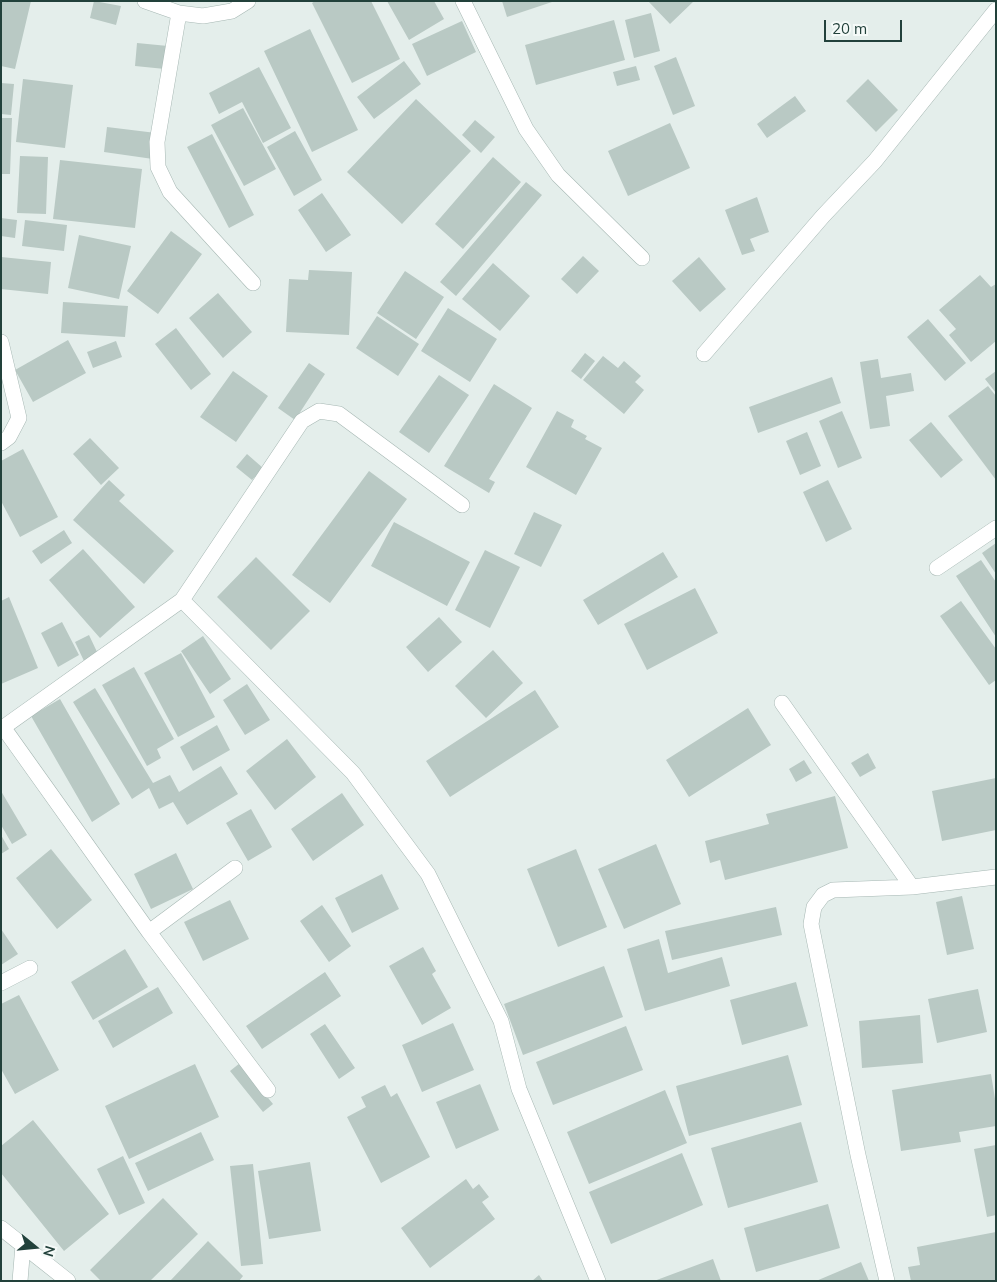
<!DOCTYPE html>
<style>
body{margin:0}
#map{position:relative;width:997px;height:1282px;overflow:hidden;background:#e4eeeb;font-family:Mulish,sans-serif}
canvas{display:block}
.frame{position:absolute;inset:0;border:2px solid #22413b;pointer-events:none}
.north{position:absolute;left:10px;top:1222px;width:50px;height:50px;-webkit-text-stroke:4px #f5faf8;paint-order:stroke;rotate:107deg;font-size:14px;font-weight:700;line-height:20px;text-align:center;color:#22413b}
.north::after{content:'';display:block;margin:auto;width:18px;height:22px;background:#22413b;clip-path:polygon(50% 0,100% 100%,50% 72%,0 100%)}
.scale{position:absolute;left:824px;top:20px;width:78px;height:22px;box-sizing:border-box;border:2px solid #22413b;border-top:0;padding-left:6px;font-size:15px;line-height:18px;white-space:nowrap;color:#22413b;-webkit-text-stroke:4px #f5faf8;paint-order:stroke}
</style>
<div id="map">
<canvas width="997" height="1282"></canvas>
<div class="frame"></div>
<div class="north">N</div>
<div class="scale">20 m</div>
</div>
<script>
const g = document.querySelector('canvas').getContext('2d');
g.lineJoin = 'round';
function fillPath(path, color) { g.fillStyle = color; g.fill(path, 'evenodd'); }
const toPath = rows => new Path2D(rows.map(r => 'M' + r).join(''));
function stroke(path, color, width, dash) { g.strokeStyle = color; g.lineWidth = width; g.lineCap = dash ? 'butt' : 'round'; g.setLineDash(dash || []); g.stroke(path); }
fillPath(toPath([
 [1,1,31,1,15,69,1,66],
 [94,1,121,6,116,25,90,18],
 [315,1,371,1,400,59,352,83,312,3],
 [387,1,434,1,444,19,409,40],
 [502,1,552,1,552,2,507,17],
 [648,1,694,1,670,24],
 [651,13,660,51,634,58,625,20],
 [614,20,625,60,536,85,525,45],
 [462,21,476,52,427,76,412,44],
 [310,29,358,130,312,152,264,51],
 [137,43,168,46,165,69,135,66],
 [676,57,695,106,673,115,654,66],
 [404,61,421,84,374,119,357,97],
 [636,66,640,80,617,86,613,72],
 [259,67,291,128,263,143,242,102,219,114,209,93],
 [23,79,73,85,65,148,16,142],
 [868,79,898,110,876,132,846,101],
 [1,83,14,84,11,115,1,114],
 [795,96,806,111,767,138,757,124],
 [416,99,471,151,402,224,347,172],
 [243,108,276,169,244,186,211,125],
 [1,118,12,118,10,174,1,174],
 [475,120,495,137,481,153,462,135],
 [670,123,690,168,628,196,608,151],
 [107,127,156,133,153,159,104,152],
 [295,131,322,180,294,196,267,147],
 [212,134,254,215,229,228,187,147],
 [20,156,48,157,46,214,17,213],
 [493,157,521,182,463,249,435,224],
 [60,160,142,169,135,228,53,219],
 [526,182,542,195,456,296,440,282],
 [322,193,351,235,326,252,298,210],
 [757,197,769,232,750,239,755,251,742,255,725,210],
 [1,218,17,220,15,238,1,236],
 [25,220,67,225,64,251,22,246],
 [171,231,202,254,158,314,127,291],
 [79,235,131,246,119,299,68,288],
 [583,256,599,271,577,294,561,279],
 [1,257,51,262,48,294,1,289],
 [699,257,726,289,700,312,672,281],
 [493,263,530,296,500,331,462,299],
 [309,270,352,272,349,335,286,332,289,279,308,280],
 [405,271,444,297,416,339,377,313],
 [980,275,991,287,996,284,996,341,971,362,949,335,956,329,939,310],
 [218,293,252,332,223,358,189,318],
 [63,302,128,306,125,337,61,333],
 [448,308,497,339,470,382,421,351],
 [377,316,419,344,398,376,356,348],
 [928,319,966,363,945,381,907,337],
 [176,328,211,374,191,390,155,344],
 [68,340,86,373,33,402,15,370],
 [116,341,122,357,93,368,87,352],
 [585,353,595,361,581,379,571,371],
 [603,356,618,368,624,361,641,376,635,382,644,390,624,414,583,380],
 [878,359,881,378,911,373,914,391,886,396,890,426,870,429,860,362],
 [309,363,325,374,295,420,278,408],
 [233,371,268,396,236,442,200,417],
 [996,371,996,393,985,379],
 [439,375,469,395,429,453,399,432],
 [832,377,841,403,758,433,749,407],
 [494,384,532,408,489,479,495,482,489,493,444,466],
 [988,386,996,396,996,480,948,416],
 [557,411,574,420,571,427,587,436,585,439,602,448,576,495,526,467],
 [842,411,862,458,838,468,819,421],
 [931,422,963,460,941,478,909,440],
 [807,432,821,466,800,475,786,441],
 [90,438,119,468,101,485,73,454],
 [23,449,58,517,20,537,1,501,1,461],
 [247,454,263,468,252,480,236,467],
 [369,471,407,499,330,603,292,575],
 [109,480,125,495,119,501,174,551,144,584,73,520],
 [828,480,852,529,826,542,803,492],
 [534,512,562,525,541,567,514,554],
 [394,522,470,562,447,606,371,566],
 [64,530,72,543,41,564,32,551],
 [996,543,996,574,982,553],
 [83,549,135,607,100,638,49,580],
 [485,550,520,567,490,628,455,610],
 [663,552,678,577,598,625,583,600],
 [256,557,310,611,271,650,217,597],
 [981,560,996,582,996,637,956,576],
 [695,588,718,633,647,670,624,624],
 [9,597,38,668,1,684,1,601],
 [961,601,996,649,996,680,989,685,940,616],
 [439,617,462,642,428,672,406,647],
 [62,622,79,655,58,667,41,633],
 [89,635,98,654,84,661,75,642],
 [203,636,231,679,210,694,181,651],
 [493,650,523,683,486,718,455,686],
 [181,653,215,717,178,737,144,673],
 [134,667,174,739,157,749,161,758,147,766,102,685],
 [247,684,270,720,245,735,223,700],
 [95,688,153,783,170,775,179,792,221,766,238,794,187,825,173,802,159,809,149,788,132,799,73,702],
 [535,690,559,727,450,797,426,761],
 [60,699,120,804,92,822,31,716],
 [748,708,771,745,689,797,666,760],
 [217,725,230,750,193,771,180,747],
 [287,739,316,777,275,810,246,771],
 [868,753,876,768,860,777,851,763],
 [804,760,812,773,796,782,789,769],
 [996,778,996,830,942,841,932,791],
 [1,791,27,835,12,844,1,825],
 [342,793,364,825,313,861,291,829],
 [835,796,848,848,725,880,720,860,710,863,705,841,769,824,766,814],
 [251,809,272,847,248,861,226,823],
 [1,835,9,849,1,854],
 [656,844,681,904,624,929,598,869],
 [51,849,92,900,57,929,16,878],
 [576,849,607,927,558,947,527,869],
 [176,853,193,889,151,909,134,874],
 [382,874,399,909,352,933,335,898],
 [962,896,974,949,947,955,936,902],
 [230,900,249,939,203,961,184,922],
 [322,905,351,946,329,962,300,921],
 [776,907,782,935,672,960,665,931],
 [1,929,18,954,1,965],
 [659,939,668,973,722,957,730,986,645,1011,627,949],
 [423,947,436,971,432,974,451,1008,422,1025,389,966],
 [125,949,148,987,93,1020,71,982],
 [604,966,623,1017,523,1055,504,1004],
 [325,972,341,996,262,1049,246,1026],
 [796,982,808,1026,742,1045,730,1000],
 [158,987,173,1013,113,1048,98,1021],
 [978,989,987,1032,937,1043,928,999],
 [19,995,59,1070,15,1094,1,1069,1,1004],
 [920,1015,923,1063,862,1068,859,1021],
 [453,1023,474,1070,422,1092,402,1045],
 [325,1024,355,1068,339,1079,310,1034],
 [626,1026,643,1070,553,1105,536,1062],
 [788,1055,802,1105,689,1136,676,1086],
 [240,1063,273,1104,263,1112,230,1071],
 [195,1064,219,1117,129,1159,105,1106],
 [991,1074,996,1105,996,1126,959,1132,961,1142,901,1151,892,1090],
 [480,1084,499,1130,456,1149,436,1102],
 [385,1085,391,1097,397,1093,430,1157,381,1183,347,1117,366,1107,361,1097],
 [665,1090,687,1143,589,1184,567,1132],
 [33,1120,109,1214,64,1251,1,1173,1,1146],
 [801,1122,818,1182,728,1208,711,1148],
 [201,1132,214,1160,148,1191,135,1163],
 [996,1145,996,1215,987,1217,974,1149],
 [682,1153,703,1205,611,1244,589,1192],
 [123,1156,145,1203,119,1215,97,1169],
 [310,1162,321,1231,269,1239,258,1171],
 [253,1164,263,1264,241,1266,230,1166],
 [466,1179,473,1189,479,1184,489,1197,482,1202,495,1219,430,1268,401,1228],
 [163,1198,198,1234,150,1281,101,1281,90,1270],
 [828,1204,840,1248,756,1272,744,1228],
 [996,1232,996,1281,911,1281,908,1267,920,1265,917,1247],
 [208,1241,243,1276,239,1281,170,1281],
 [713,1259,721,1281,654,1281],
 [861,1262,869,1281,816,1281],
 [539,1275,543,1281,532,1281]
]), '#b9c9c4');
const minor = toPath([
 [145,1,179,13,203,16,232,11,248,1],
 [463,1,526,129,558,175,642,258],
 [179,13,157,142,158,167,170,192,253,283],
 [1,342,19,418,9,437,1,443],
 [704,354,823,216,875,161,996,10],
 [937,568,996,528],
 [182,600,353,773,428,874,501,1021,519,1089,598,1281],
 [782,703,912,887],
 [3,727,149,932,268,1090],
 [1,729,182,600,302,421,319,411,339,414,462,505],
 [149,932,235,868],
 [1,983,30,968],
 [1,1228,68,1281],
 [20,1281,23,1245],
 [887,1281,858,1155,811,924,814,907,823,895,833,890,912,887,996,877]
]);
stroke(minor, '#a6b7b3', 16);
stroke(minor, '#fff', 15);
</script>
